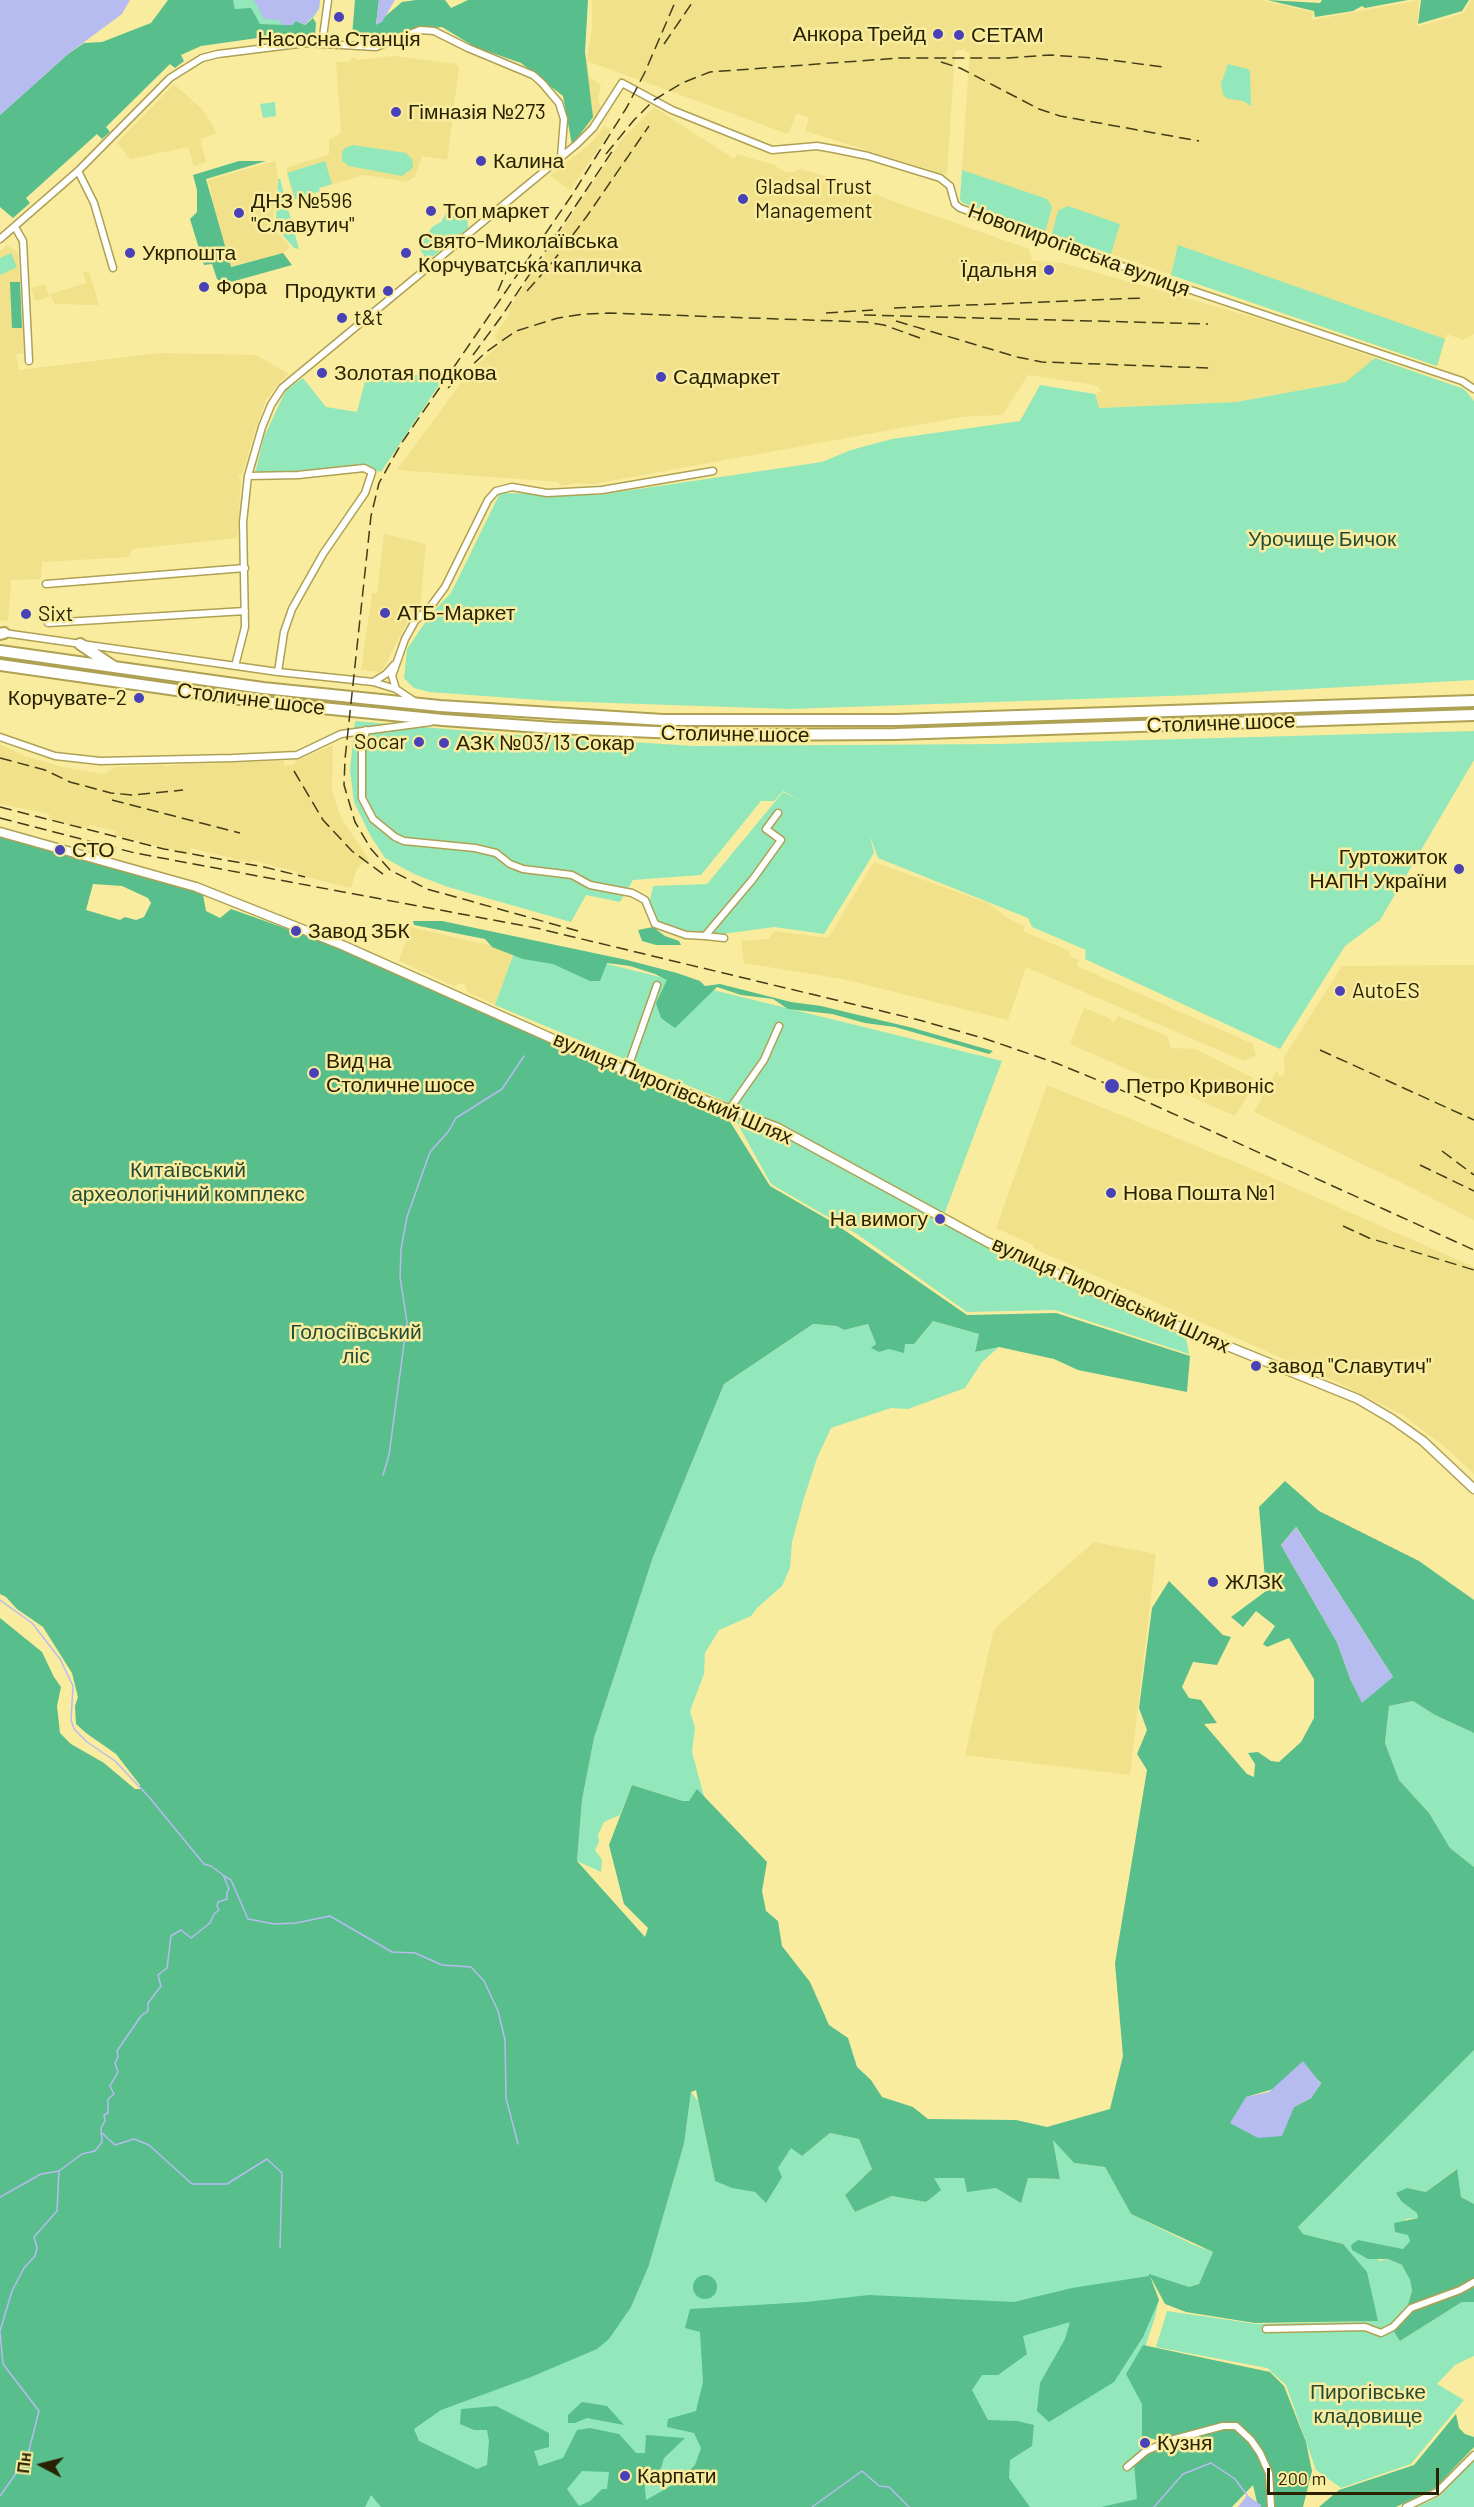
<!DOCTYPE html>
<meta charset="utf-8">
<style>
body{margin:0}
#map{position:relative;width:1474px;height:2507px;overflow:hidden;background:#faec9e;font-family:Barlow,sans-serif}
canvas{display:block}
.north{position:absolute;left:12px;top:2435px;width:60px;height:60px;-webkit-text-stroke:4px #faec9e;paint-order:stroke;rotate:277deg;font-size:16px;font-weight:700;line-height:24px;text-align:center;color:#282202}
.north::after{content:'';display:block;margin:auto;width:21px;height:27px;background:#282202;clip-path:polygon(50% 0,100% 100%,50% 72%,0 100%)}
.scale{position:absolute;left:1267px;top:2468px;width:172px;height:27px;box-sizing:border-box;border:3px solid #282202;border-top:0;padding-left:8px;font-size:18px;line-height:21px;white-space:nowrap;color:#282202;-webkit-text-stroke:4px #faec9e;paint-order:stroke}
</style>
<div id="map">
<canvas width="1474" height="2507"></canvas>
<div class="north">Пн</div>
<div class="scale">200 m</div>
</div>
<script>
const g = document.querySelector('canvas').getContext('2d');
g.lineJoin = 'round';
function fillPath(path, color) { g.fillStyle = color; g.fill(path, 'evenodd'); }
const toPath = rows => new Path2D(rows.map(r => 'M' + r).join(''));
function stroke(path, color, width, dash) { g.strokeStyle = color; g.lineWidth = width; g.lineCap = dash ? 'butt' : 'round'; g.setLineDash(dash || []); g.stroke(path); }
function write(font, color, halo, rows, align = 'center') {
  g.font = font + ' Barlow,sans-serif'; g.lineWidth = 5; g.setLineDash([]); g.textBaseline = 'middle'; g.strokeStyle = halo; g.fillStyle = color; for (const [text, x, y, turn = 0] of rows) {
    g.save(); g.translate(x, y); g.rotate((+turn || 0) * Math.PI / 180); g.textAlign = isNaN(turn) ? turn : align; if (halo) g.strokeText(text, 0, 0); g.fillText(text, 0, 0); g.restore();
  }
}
fillPath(toPath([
 [592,0,1260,0,1313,12,1312,20,1419,0,1417,27,1463,13,1471,0,1474,0,1474,334,1463,340,1447,334,1437,366,963,203,960,200,969,62,969,52,966,52,966,49,955,51,947,175,805,131,809,118,797,113,788,134,587,61,589,76,601,85,598,99,602,110,589,132,575,138,560,82,480,23,586,56,587,60,592,29],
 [394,56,456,64,459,67,447,160,422,156,415,177,406,182,364,175,319,188,320,192,294,200,286,168,329,154,329,140,341,133,336,62,349,62,353,57,357,60],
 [174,84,202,109,217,133,200,139,206,162,194,166,188,147,130,159,117,143],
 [654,107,734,159,737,154,774,165,785,172,794,172,799,169,841,180,887,199,1029,249,1032,261,1063,263,1263,320,1375,358,1347,382,1236,402,1098,408,1095,394,1102,391,1095,385,1028,375,1004,413,1000,415,961,417,594,484,576,483,560,486,559,482,397,470,469,372,500,344,494,336,510,314,507,311,622,139],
 [604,126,611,130,570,190,550,176,593,141],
 [275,161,278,174,273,218,277,232,290,247,283,253,220,269,202,204,212,196,208,180],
 [7,245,18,253,24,353,16,354,19,370,159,353,256,355,289,374,277,385,266,400,256,427,242,475,238,476,241,481,237,538,133,549,129,557,42,562,41,579,11,580,8,621,0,620,0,251],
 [89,271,99,305,55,304,50,294,86,283,83,272],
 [45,284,49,297,35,301,31,288],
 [384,534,426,544,420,607,410,617,383,669,380,672,361,670,372,593,377,593],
 [0,744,25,756,62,767,104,774,115,767,163,765,167,767,170,765,284,761,284,766,295,764,295,761,333,745,332,791,341,818,369,859,357,868,351,888,298,875,297,872,252,860,251,863,191,848,189,854,115,835,115,831,89,825,88,829,49,819,49,814,0,804],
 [874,862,988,903,1009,919,1025,926,1023,931,1070,951,1069,956,1079,960,1077,966,1253,1044,1256,1056,1244,1061,1026,967,1008,1020,842,979,744,963,741,941,768,939,775,931,828,938],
 [411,927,510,950,513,955,495,1005,467,992,466,986,461,983,454,986,399,961],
 [1474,965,1474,1220,1406,1185,1254,1112,1277,1070,1279,1076,1285,1075,1284,1057,1342,966],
 [1084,1008,1109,1018,1114,1023,1118,1016,1167,1036,1171,1048,1196,1049,1253,1078,1254,1085,1235,1116,1070,1044],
 [1047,1085,1238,1163,1474,1267,1474,1474,1443,1445,1404,1416,1345,1386,1044,1253,1033,1248,1033,1245,996,1228],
 [1094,1542,1156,1554,1130,1775,965,1755,994,1629]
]), '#f0e18a');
fillPath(toPath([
 [233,0,320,0,319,9,313,18,292,25,282,25,260,24,235,9],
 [1228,64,1248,69,1250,72,1251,106,1243,101,1226,98,1223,94,1221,84],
 [275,102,276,116,263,118,260,104],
 [353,145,406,153,412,159,413,168,402,176,349,166,342,161,342,152,345,148],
 [325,161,332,184,319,188,320,191,295,199,287,173],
 [962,170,1047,199,1052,207,1045,232,963,203,960,200],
 [278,179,280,179,299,249,294,248,279,231,276,218],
 [1068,206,1120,224,1111,254,1052,234,1058,211],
 [448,210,460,218,467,212,468,228,427,261,419,247,432,227,441,222],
 [1178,245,1445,339,1437,366,1171,275],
 [11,253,17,267,0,275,0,258],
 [1375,358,1464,389,1474,401,1474,680,1197,695,789,709,553,701,429,692,414,688,404,678,407,649,431,614,451,593,500,493,598,495,822,462,851,450,892,439,1020,421,1040,385,1095,394,1099,408,1236,402,1346,382],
 [391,371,443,379,381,472,368,468,255,473,264,437,286,390,303,378,326,407,357,412,365,381],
 [355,721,503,734,695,746,999,744,1474,731,1474,760,1380,920,1345,946,1280,1049,1085,959,1086,950,1032,927,1028,918,878,858,870,836,874,853,824,934,774,927,694,938,655,922,649,904,653,886,707,884,783,792,801,801,783,791,774,801,761,801,701,875,633,880,620,902,586,895,571,922,448,887,414,874,385,858,370,835,354,802,350,770],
 [518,942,1002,1061,942,1220,987,1244,1186,1337,1189,1354,1055,1310,967,1312,857,1234,771,1184,725,1101,495,1005],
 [933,1321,979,1334,975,1352,999,1347,982,1362,965,1388,908,1409,891,1408,831,1428,817,1458,804,1498,792,1542,790,1568,782,1586,757,1608,751,1616,719,1630,705,1653,704,1674,690,1711,695,1728,692,1752,705,1800,683,1801,632,1785,620,1815,604,1822,598,1835,599,1842,595,1850,602,1860,601,1872,577,1861,582,1800,594,1738,653,1557,724,1384,813,1324,837,1326,844,1330,868,1324,876,1344,872,1348,879,1352,904,1344,914,1344],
 [1413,1701,1435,1715,1474,1733,1474,1867,1450,1848,1429,1813,1399,1780,1385,1743,1389,1706],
 [1474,2050,1474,2204,1461,2197,1456,2169,1426,2192,1407,2188,1402,2202,1417,2213,1418,2218,1405,2219,1410,2241,1403,2249,1370,2243,1379,2261,1388,2259,1402,2265,1410,2280,1412,2289,1403,2323,1394,2332,1400,2341,1462,2302,1474,2302,1474,2356,1455,2365,1437,2384,1464,2400,1411,2464,1341,2488,1316,2470,1286,2385,1267,2368,1156,2347,1167,2311,1257,2324,1378,2321,1343,2244,1303,2234,1298,2227],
 [691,2092,698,2101,715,2181,755,2192,766,2202,778,2168,791,2147,802,2156,830,2133,859,2139,872,2169,845,2195,855,2212,892,2196,927,2202,933,2178,964,2178,967,2191,996,2188,1028,2178,1060,2179,1053,2139,1074,2163,1105,2167,1131,2214,1194,2245,1213,2252,1199,2284,1189,2287,1149,2275,1159,2300,1155,2317,1144,2351,1155,2507,345,2507,380,2447,649,2265,684,2144],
 [1474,2460,1474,2507,1417,2507,1440,2496]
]), '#92e8ba');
fillPath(toPath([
 [168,0,233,0,235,9,251,8,260,24,292,25,296,21,305,25,313,18,316,23,315,37,288,40,286,34,201,46,181,55,184,61,175,68,170,64,106,127,110,132,102,139,97,134,26,198,30,203,13,218,0,207,0,115,68,54,84,43,102,42,151,23],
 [355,0,379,0,376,24,402,2,416,0,445,0,451,8,468,0,588,0,585,52,593,117,572,145,563,96,521,63,475,47,442,27,402,32,380,42,377,38,352,36],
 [1267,0,1320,3,1322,0,1408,0,1365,8,1362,6,1353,11,1315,17,1314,11],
 [1421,0,1469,0,1462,11,1418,24],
 [239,161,266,161,206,179,231,267,283,253,292,265,224,284,217,279,212,264,204,265,190,219,197,212,197,190,193,175],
 [10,282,20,282,22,328,12,328],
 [0,836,181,884,203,895,206,911,220,918,231,909,338,947,729,1120,770,1186,834,1223,967,1315,1056,1313,1190,1356,1187,1392,1078,1370,1054,1359,999,1347,975,1352,979,1334,933,1321,914,1344,905,1344,904,1353,889,1349,879,1352,871,1348,876,1344,868,1324,844,1330,837,1326,813,1324,724,1384,653,1557,594,1738,582,1800,577,1861,645,1937,648,1928,624,1904,609,1845,632,1785,683,1801,689,1801,697,1789,767,1862,762,1891,766,1911,778,1921,782,1946,810,1982,829,2025,848,2038,857,2067,871,2080,882,2097,913,2107,928,2119,1016,2120,1047,2127,1110,2109,1123,2056,1115,1963,1147,1770,1137,1754,1147,1730,1139,1708,1152,1608,1169,1581,1223,1635,1231,1637,1217,1665,1193,1662,1182,1687,1189,1698,1201,1700,1217,1723,1204,1724,1247,1774,1254,1777,1255,1764,1248,1753,1258,1752,1271,1761,1279,1762,1301,1742,1314,1718,1314,1679,1289,1638,1267,1647,1263,1644,1275,1626,1256,1611,1243,1627,1231,1617,1266,1591,1259,1507,1285,1481,1319,1511,1419,1561,1474,1600,1474,1733,1435,1715,1413,1701,1389,1706,1385,1743,1399,1780,1429,1813,1450,1848,1474,1867,1474,2050,1298,2227,1303,2234,1343,2244,1367,2272,1378,2321,1255,2323,1186,2312,1165,2304,1150,2276,1159,2300,1143,2337,1114,2382,1049,2422,1037,2411,1040,2383,1065,2339,1070,2322,1023,2336,1027,2354,998,2375,982,2375,972,2390,988,2420,1017,2421,1034,2425,1032,2446,1010,2460,1009,2478,1030,2507,381,2507,371,2495,365,2507,0,2507,0,1618,42,1652,54,1677,61,1687,57,1706,60,1733,71,1744,104,1763,135,1789,140,1789,140,1785,116,1754,86,1733,76,1724,75,1706,78,1697,72,1673,43,1627,17,1609,6,1597,0,1594],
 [93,884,122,886,148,898,151,903,144,917,136,920,125,917,120,920,86,910],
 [1296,1527,1297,1528,1393,1677,1351,1681,1337,1642,1281,1545],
 [1315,2077,1321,2083,1311,2098,1294,2107,1246,2097],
 [696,2090,715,2181,732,2188,755,2192,766,2203,782,2177,778,2168,791,2148,802,2156,830,2133,859,2139,872,2169,845,2195,855,2212,892,2196,926,2202,941,2190,934,2178,964,2178,967,2192,996,2188,1021,2203,1028,2178,1060,2179,1053,2140,1074,2163,1105,2167,1131,2214,1213,2252,1199,2284,1189,2287,1149,2274,1149,2276,1072,2288,1014,2302,869,2295,806,2302,690,2309,685,2328,700,2332,703,2382,696,2411,668,2419,667,2427,694,2433,701,2448,695,2465,678,2482,646,2500,644,2479,661,2468,664,2458,685,2438,646,2435,645,2453,636,2453,619,2434,590,2428,577,2430,563,2458,539,2466,534,2451,549,2447,549,2433,496,2406,461,2409,460,2424,474,2430,487,2430,489,2441,487,2465,477,2469,419,2441,414,2429,441,2410,531,2377,597,2349,609,2339,631,2307,649,2265,684,2144,691,2092],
 [582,2471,609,2472,607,2489,602,2489,590,2501,579,2506,567,2489],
 [413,921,442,921,627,960,677,973,700,981,705,986,720,984,791,1002,821,1006,913,1028,993,1051,989,1054,895,1027,865,1023,832,1014,788,1009,773,999,741,995,717,987,675,1028,661,1018,656,1003,667,980,655,974,630,966,607,963,600,981,590,981,553,964,523,959,492,947,485,939,414,925],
 [653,927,665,936,679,941,681,945,656,945,642,941,638,930],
 [1457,2169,1461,2197,1474,2204,1474,2302,1462,2302,1400,2341,1394,2332,1403,2322,1412,2290,1410,2280,1402,2265,1388,2259,1368,2259,1352,2250,1351,2245,1358,2240,1403,2249,1410,2241,1408,2235,1395,2232,1394,2223,1418,2218,1417,2213,1402,2202,1396,2193,1407,2188,1426,2192],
 '693 2287a12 12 0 1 1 24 0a12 12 0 1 1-24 0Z',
 [1143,2345,1270,2372,1284,2386,1306,2442,1312,2471,1303,2507,1258,2507,1253,2485,1232,2507,1101,2507,1137,2499,1134,2463,1164,2442,1142,2436,1142,2404,1126,2374],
 [582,2402,607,2406,624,2425,587,2418,575,2423,568,2423,568,2415],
 [1456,2414,1459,2428,1465,2434,1474,2437,1474,2447,1435,2488,1396,2507,1319,2507,1339,2490,1414,2465]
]), '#57be8c');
fillPath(toPath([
 [0,0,130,0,122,14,68,54,0,115],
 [254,0,320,0,319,9,305,25,296,21,292,25,282,25,279,20,264,19],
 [379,0,395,0,382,22,376,25],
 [1296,1527,1393,1677,1362,1703,1351,1681,1337,1642,1281,1545],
 [1303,2061,1321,2084,1311,2098,1294,2107,1282,2136,1258,2138,1230,2123,1246,2097,1269,2092],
 [1247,2495,1261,2505,1261,2507,1238,2507]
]), '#b7bcf0');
stroke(toPath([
 [383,1475,389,1455,407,1322,400,1277,401,1249,407,1217,430,1152,448,1132,456,1118,502,1089,524,1056],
 [0,1600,32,1623,60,1659,73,1686,71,1720,74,1729,87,1742,115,1761,149,1797,204,1864,211,1866,223,1875,229,1889,227,1892,227,1899,218,1902,217,1906,219,1910,214,1914,210,1923,191,1938,181,1930,171,1936,167,1968,158,1975,161,1986,148,2003,148,2011,141,2016,117,2051,118,2057,115,2063,118,2072,110,2086,114,2094,108,2099,108,2113,104,2115,105,2121,101,2128,102,2142,95,2151,82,2154,59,2171,41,2174,0,2197],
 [224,1876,231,1880,248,1919,274,1924,296,1923,330,1916,392,1952,415,1953,442,1965,471,1967,484,1981,498,2011,505,2040,506,2098,518,2144],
 [102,2133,115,2145,134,2139,149,2145,192,2184,227,2184,267,2159,282,2173,280,2248],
 [0,2331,12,2291,24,2268,35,2256,37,2248,34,2237,57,2211,59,2171],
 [0,2332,3,2364,39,2411,27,2458,0,2496],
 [812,2507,862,2471,879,2486,889,2487,909,2507],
 [1154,2507,1183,2474,1211,2463,1235,2479,1247,2495]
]), '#b7bcf0', 1.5);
const street = toPath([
 [322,44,328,0],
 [78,171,94,203,113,268],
 [15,227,23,241,29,361],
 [0,239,78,171,170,78,202,58,218,54,306,43,376,47,420,30,434,31,468,48,533,75,542,83,559,103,564,119,561,157],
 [248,476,298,475,364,468,372,472,365,493,323,554,292,609,284,632,278,672],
 [46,584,245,568],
 [48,623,245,611],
 [4,633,278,672,373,682,396,689,414,701],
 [235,666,245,627,243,522,248,476,262,427,271,405,282,388,577,144,593,128,622,83,672,110,772,150,817,146,834,149,868,156,940,178,950,186,955,204,960,208,1158,279,1462,381,1474,389],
 [373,682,386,674,394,665],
 [396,689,392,676,405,639,415,621,431,606,445,587,488,500,496,491,512,487,547,493,602,490,713,471],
 [366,730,362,749,362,798,373,819,395,837,404,841,475,848,496,853,510,864,523,869,572,875,590,885,632,893,645,900,655,924,686,935,705,936,753,879,781,840,766,829,778,813],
 [0,737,55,756,100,761,233,758,297,755,341,734,431,722],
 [705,936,724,938],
 [627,1070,657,985],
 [729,1110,764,1060,779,1026],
 [1266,2329,1365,2327,1381,2333,1393,2327,1411,2308,1460,2290,1474,2282],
 [1127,2467,1146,2451,1171,2440,1223,2426,1236,2426,1251,2440,1260,2453,1269,2473,1271,2507],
 [1406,2507,1437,2492,1474,2455]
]);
const secondary = toPath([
 [0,832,196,887,342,945,607,1063,778,1128,987,1242,1109,1298,1358,1399,1392,1419,1423,1441,1474,1489]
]);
const highway = toPath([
 [0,634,4,633],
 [80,644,114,667],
 [0,651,263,688,440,706,663,720,896,720,1474,701],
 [0,665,261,702,443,720,554,728,731,735,895,734,1474,715]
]);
stroke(street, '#aea154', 9);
stroke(secondary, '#aea154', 11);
stroke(highway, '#aea154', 14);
stroke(street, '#fff', 6);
stroke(secondary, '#fff', 8);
stroke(highway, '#fff', 10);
stroke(toPath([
 [664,44,694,0],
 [941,62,960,68,1039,109,1060,116,1199,141],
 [606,154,634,120,654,100,682,83,710,72,899,58,1008,58,1050,55,1095,58,1163,67],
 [498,291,511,260],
 [527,291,551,264,587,216,649,126],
 [894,308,1143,298],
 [826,313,873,310],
 [864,315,1208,324],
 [896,321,1017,357,1042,362,1209,368],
 [473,355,501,317,613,150],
 [448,388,486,352,516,331,558,318,584,314,609,313,866,322,884,325,920,338],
 [0,758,45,770,70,782,111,793,132,795,183,790],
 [294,771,323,820,352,851,387,877],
 [112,800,240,833],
 [0,807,164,849,264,867,305,877],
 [0,818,135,853,536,928,919,1020,983,1038,1056,1063,1112,1086,1474,1250],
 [578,931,427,889,390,870,371,849,355,822,344,785,345,759,371,516,379,483,401,444,572,195,627,107,645,72,676,0],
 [1320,1050,1474,1120],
 [1442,1151,1474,1175],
 [1420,1165,1474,1191],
 [1343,1226,1369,1238,1474,1270]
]), '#433c16', 1.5, [12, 6]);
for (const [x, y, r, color] of [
 [339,17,6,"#4941b7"],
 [938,34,6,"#4941b7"],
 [959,35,6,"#4941b7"],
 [396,112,6,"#4941b7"],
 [481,161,6,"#4941b7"],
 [743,199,6,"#4941b7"],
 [431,211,6,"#4941b7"],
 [239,213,6,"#4941b7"],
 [130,253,6,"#4941b7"],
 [406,253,6,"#4941b7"],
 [1049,270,6,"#4941b7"],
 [204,287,6,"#4941b7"],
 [388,291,6,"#4941b7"],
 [342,318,6,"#4941b7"],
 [322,373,6,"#4941b7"],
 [661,377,6,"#4941b7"],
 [385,613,6,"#4941b7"],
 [26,614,6,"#4941b7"],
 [139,698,6,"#4941b7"],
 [419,742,6,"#4941b7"],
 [444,743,6,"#4941b7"],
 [60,850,6,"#4941b7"],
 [1459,869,6,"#4941b7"],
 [296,931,6,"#4941b7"],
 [1340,991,6,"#4941b7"],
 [314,1073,6,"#4941b7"],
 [1112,1086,8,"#4941b7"],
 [1111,1193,6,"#4941b7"],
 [940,1219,6,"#4941b7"],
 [1256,1366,6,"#4941b7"],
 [1213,1582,6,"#4941b7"],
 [1145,2443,6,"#4941b7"],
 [625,2476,6,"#4941b7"]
]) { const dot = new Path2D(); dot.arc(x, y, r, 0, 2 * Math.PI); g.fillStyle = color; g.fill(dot); stroke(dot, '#faec9e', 2); }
write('21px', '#282202', '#faec9e', [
 ["Анкора Трейд",926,34,"right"],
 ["СЕТАМ",971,35],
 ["Насосна Станція",339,39,"center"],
 ["Гімназія №273",408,112],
 ["Калина",493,161],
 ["Gladsal Trust",755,187],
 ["Management",755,211],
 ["ДНЗ №596",251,201],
 ["\"Славутич\"",251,225],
 ["Топ маркет",443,211],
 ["Свято-Миколаївська",418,241],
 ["Корчуватська капличка",418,265],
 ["Укрпошта",142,253],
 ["Їдальня",1037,270,"right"],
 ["Фора",216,287],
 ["Продукти",376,291,"right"],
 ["t&t",354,318],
 ["Золотая подкова",334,373],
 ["Садмаркет",673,377],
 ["АТБ-Маркет",397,613],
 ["Sixt",38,614],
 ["Корчувате-2",127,698,"right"],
 ["Socar",407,742,"right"],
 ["АЗК №03/13 Сокар",456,743],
 ["СТО",72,850],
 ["Гуртожиток",1447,857,"right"],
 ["НАПН України",1447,881,"right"],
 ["Завод ЗБК",308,931],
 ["AutoES",1352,991],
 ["Вид на",326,1061],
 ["Столичне шосе",326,1085],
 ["Петро Кривоніс",1126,1086],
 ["Нова Пошта №1",1123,1193],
 ["На вимогу",928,1219,"right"],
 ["завод \"Славутич\"",1268,1366],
 ["ЖЛЗК",1225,1582],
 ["Кузня",1157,2443],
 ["Карпати",637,2476]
], 'left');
write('21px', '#282202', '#faec9e', [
 ["Новопирогівська вулиця",1079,250,20],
 ["Столичне шосе",251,699,7],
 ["Столичне шосе",1221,723,-2],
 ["Столичне шосе",735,734,1],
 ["вулиця Пирогівський Шлях",673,1088,23],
 ["вулиця Пирогівський Шлях",1111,1295,24]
]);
write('21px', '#224c37', '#faec9e', [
 ["Урочище Бичок",1322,539],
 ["Китаївський",188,1170],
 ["археологічний комплекс",188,1194],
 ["Голосіївський",356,1332],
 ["ліс",356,1356],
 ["Пирогівське",1368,2392],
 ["кладовище",1368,2416]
]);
</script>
